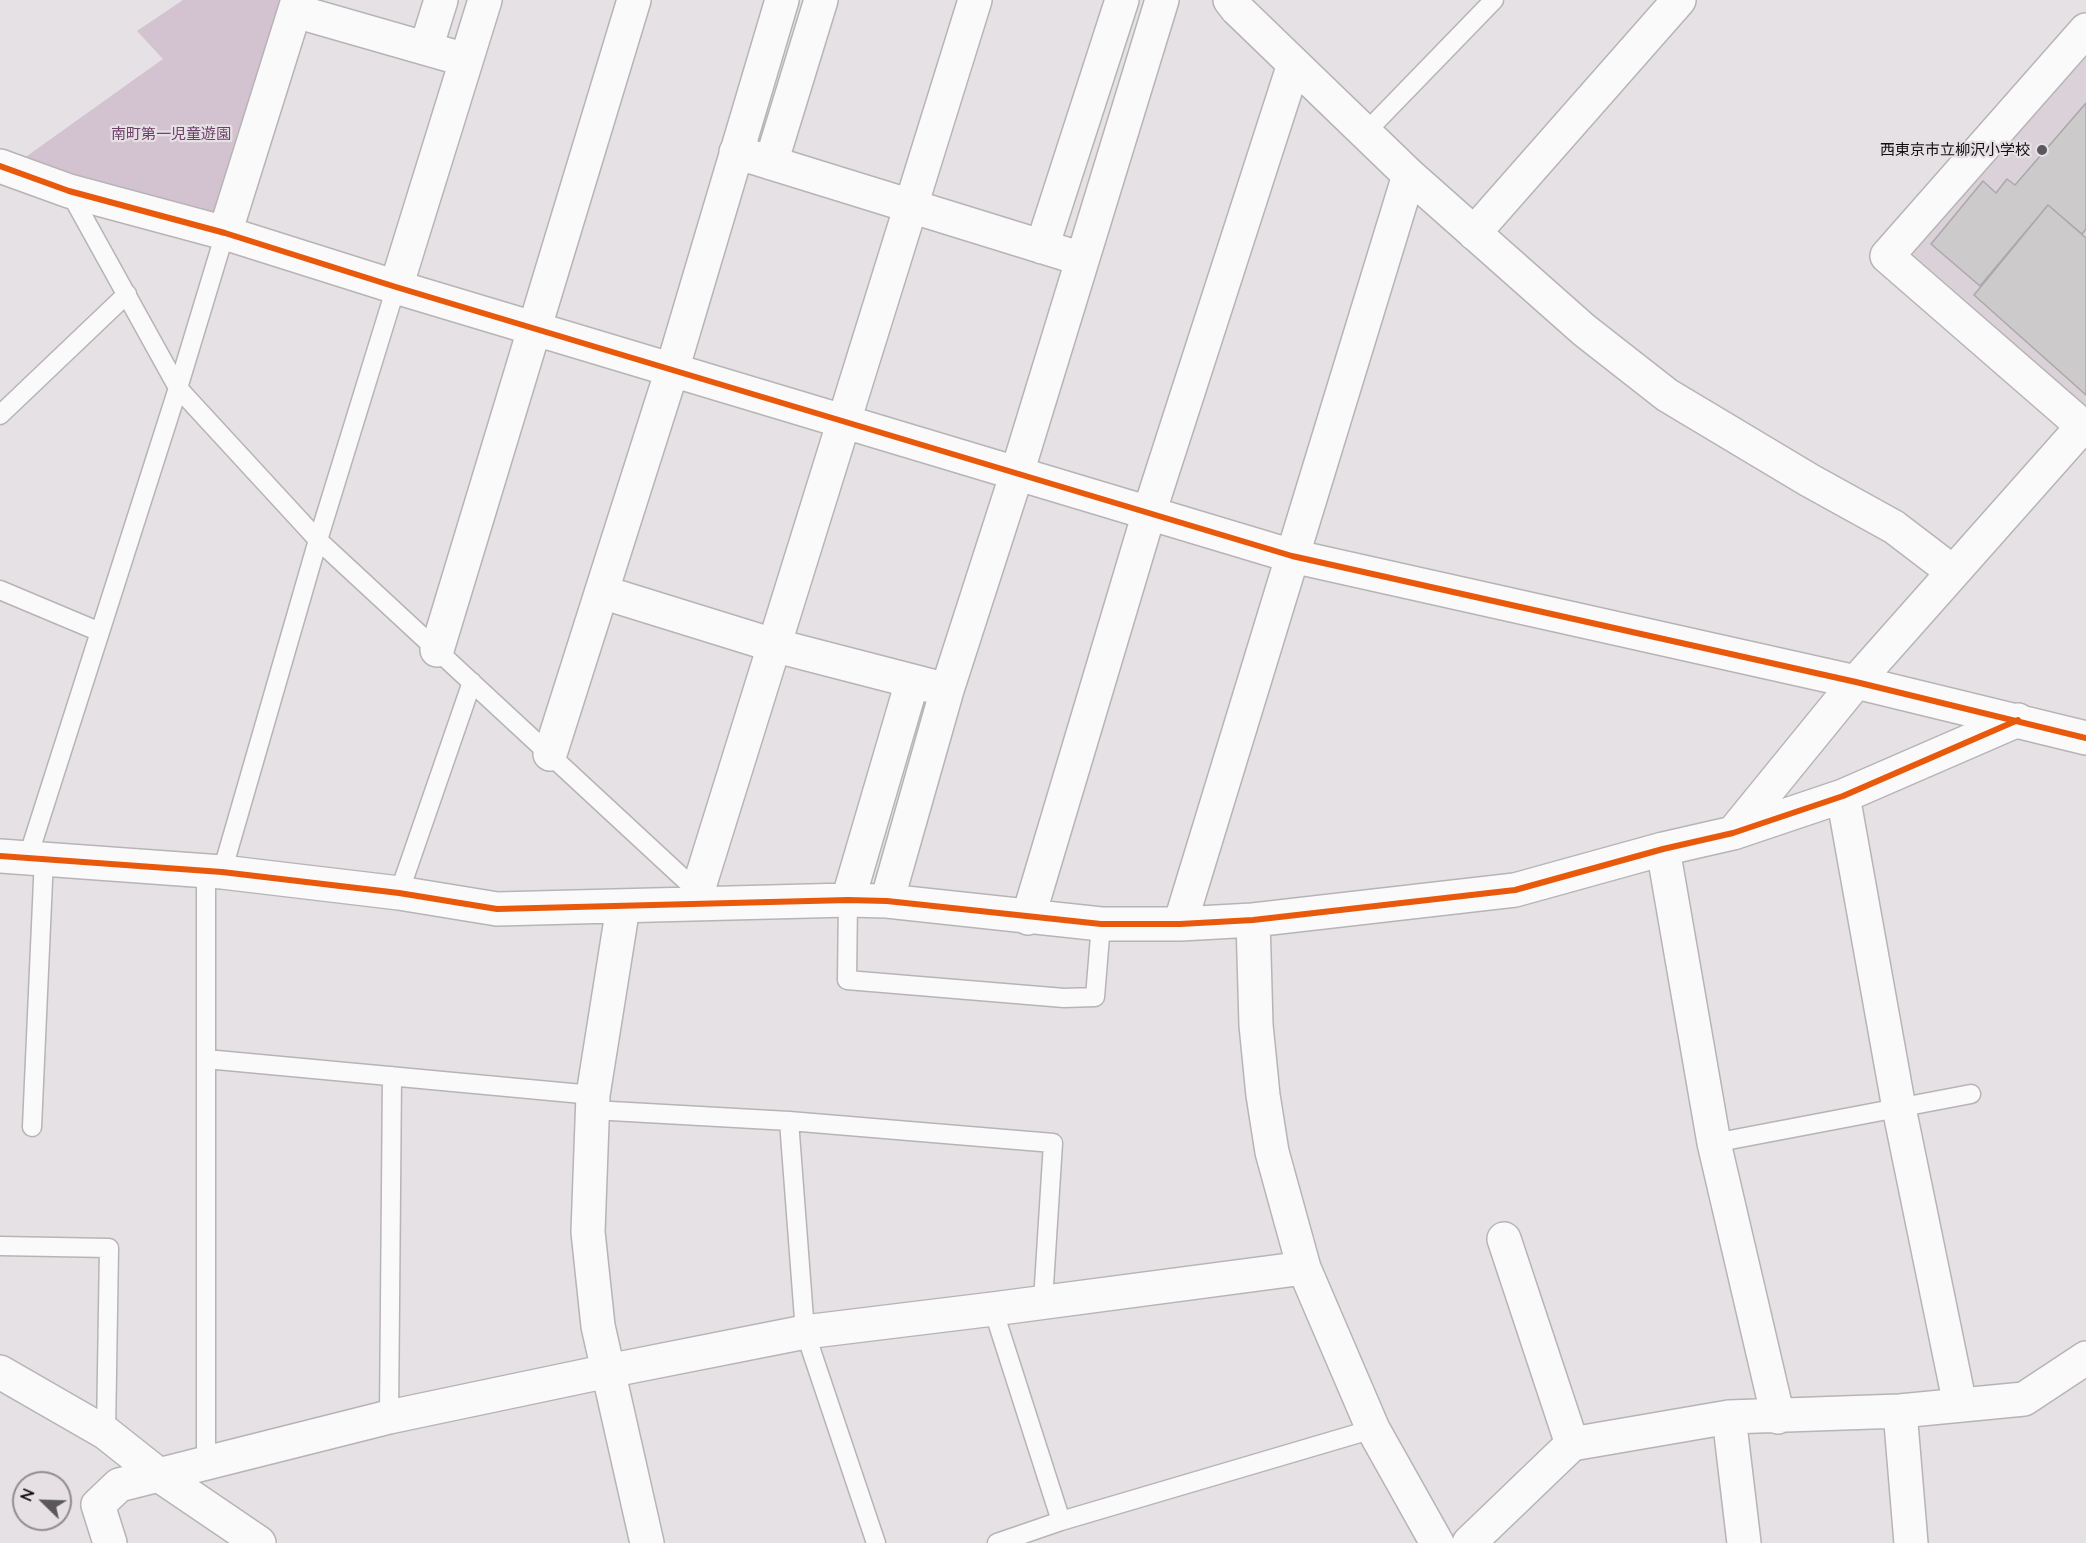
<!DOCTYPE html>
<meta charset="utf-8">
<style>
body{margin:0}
#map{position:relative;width:2086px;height:1543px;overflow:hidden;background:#e5e1e4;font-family:Quicksand,sans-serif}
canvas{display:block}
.north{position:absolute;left:12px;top:1471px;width:60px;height:60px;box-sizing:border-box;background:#e6e0e5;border:2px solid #918c90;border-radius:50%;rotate:293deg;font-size:16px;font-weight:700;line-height:24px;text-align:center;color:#110f11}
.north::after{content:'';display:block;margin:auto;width:21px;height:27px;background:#5b585b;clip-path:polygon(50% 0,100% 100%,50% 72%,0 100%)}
</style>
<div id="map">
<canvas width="2086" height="1543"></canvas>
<div class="north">N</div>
</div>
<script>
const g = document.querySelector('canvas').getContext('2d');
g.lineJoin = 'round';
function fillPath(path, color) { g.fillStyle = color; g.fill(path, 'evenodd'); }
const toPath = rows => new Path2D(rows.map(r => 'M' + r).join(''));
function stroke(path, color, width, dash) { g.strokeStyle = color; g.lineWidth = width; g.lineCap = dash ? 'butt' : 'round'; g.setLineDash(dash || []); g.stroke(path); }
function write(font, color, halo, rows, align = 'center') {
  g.font = font + ' Quicksand,"Noto Sans JP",sans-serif'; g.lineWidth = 4.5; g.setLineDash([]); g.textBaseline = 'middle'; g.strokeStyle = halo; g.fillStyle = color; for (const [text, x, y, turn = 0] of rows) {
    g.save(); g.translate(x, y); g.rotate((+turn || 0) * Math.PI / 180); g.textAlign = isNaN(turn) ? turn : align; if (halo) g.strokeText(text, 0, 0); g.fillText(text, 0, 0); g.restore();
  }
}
fillPath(toPath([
 [2086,49,2086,409,1908,251]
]), '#dbd2d9');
fillPath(toPath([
 [183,0,284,0,214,214,20,161,163,59,137,31]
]), '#d3c2d0');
const building = toPath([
 [2086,103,2086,229,2082,234,2048,205,1980,286,1931,244,1983,181,1996,193,2007,179,2015,185,2086,103],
 [2048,205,2086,238,2086,395,1974,295,2048,205]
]);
fillPath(building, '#cdcacc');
stroke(building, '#aaa8aa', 1.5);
const lane = toPath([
 [1365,133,1494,0],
 [69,191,178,388,318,540,697,891],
 [0,415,127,294],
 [0,590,100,632],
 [28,857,178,388,225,233],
 [206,871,206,1464],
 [222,872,318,540,396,287],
 [399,893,472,682],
 [848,900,847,980,1064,998,1095,997,1101,924],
 [206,1059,593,1095],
 [593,1110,789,1121,1053,1143,1043,1301],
 [789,1121,805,1332,876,1543],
 [32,1127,44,858],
 [1714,1143,1971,1094],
 [0,1246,109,1248,106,1433],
 [993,1309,1061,1521],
 [389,1417,392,1076],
 [997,1543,1061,1521,1373,1429]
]);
const street = toPath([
 [1230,0,1237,9,1409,175,1584,330,1667,395,1809,480,1894,527,1953,572],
 [295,11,466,60],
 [2086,30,1887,256,2086,429],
 [426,48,441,0],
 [736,152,1082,259],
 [771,163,821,0],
 [0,166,69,191,225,233,396,287,1292,556,1856,682,2086,738],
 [225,233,298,0],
 [1474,233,1679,0],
 [1042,247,1122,0],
 [396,287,485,0],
 [602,592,773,645,947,690,1017,473,1162,0],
 [437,650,634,0],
 [550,754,672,370,782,0],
 [1843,796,1899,1108,1960,1405],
 [1733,833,1856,682,2083,426],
 [1663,849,1714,1143,1778,1417],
 [0,856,222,872,399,893,497,909,848,900,887,901,1101,924,1180,924,1253,920,1515,890,1663,849,1733,833,1843,796,2018,720],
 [848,900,912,682],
 [887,901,947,690],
 [694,903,975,0],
 [623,907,593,1095,588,1232,598,1326,647,1543],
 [1028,918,1149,513,1294,64],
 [1253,920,1256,1025,1263,1095,1272,1152,1304,1268,1373,1429,1437,1543],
 [1180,924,1409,175],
 [1504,1239,1572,1444],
 [1900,1411,1911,1543],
 [1729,1417,1744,1543],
 [110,1543,98,1505,119,1485,389,1417,608,1371,805,1332,993,1309,1304,1268],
 [1469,1543,1572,1444,1729,1417,1900,1411,2024,1399,2086,1358]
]);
const secondary = toPath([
 [0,1372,106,1433,159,1475,259,1543]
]);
stroke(lane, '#b7b4b6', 21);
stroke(street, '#b7b4b6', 36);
stroke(secondary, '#b7b4b6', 36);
stroke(lane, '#fbfafb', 18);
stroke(street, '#fbfafb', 33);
stroke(secondary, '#fbfafb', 33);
stroke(toPath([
 [0,166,69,191,225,233,396,287,1292,556,1856,682,2086,738],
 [0,856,222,872,399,893,497,909,848,900,887,901,1101,924,1180,924,1253,920,1515,890,1663,849,1733,833,1843,796,2018,720]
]), '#e8590c', 6);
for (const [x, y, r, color] of [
 [2042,150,6,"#5b585b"]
]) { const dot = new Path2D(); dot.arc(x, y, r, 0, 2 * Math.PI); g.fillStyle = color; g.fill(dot); stroke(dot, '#e6e0e5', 2); }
write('15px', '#6c3f68', '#e6e0e5', [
 ["南町第一児童遊園",171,134]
]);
write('15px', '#110f11', '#e6e0e5', [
 ["西東京市立柳沢小学校",2030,150]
], 'right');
</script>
